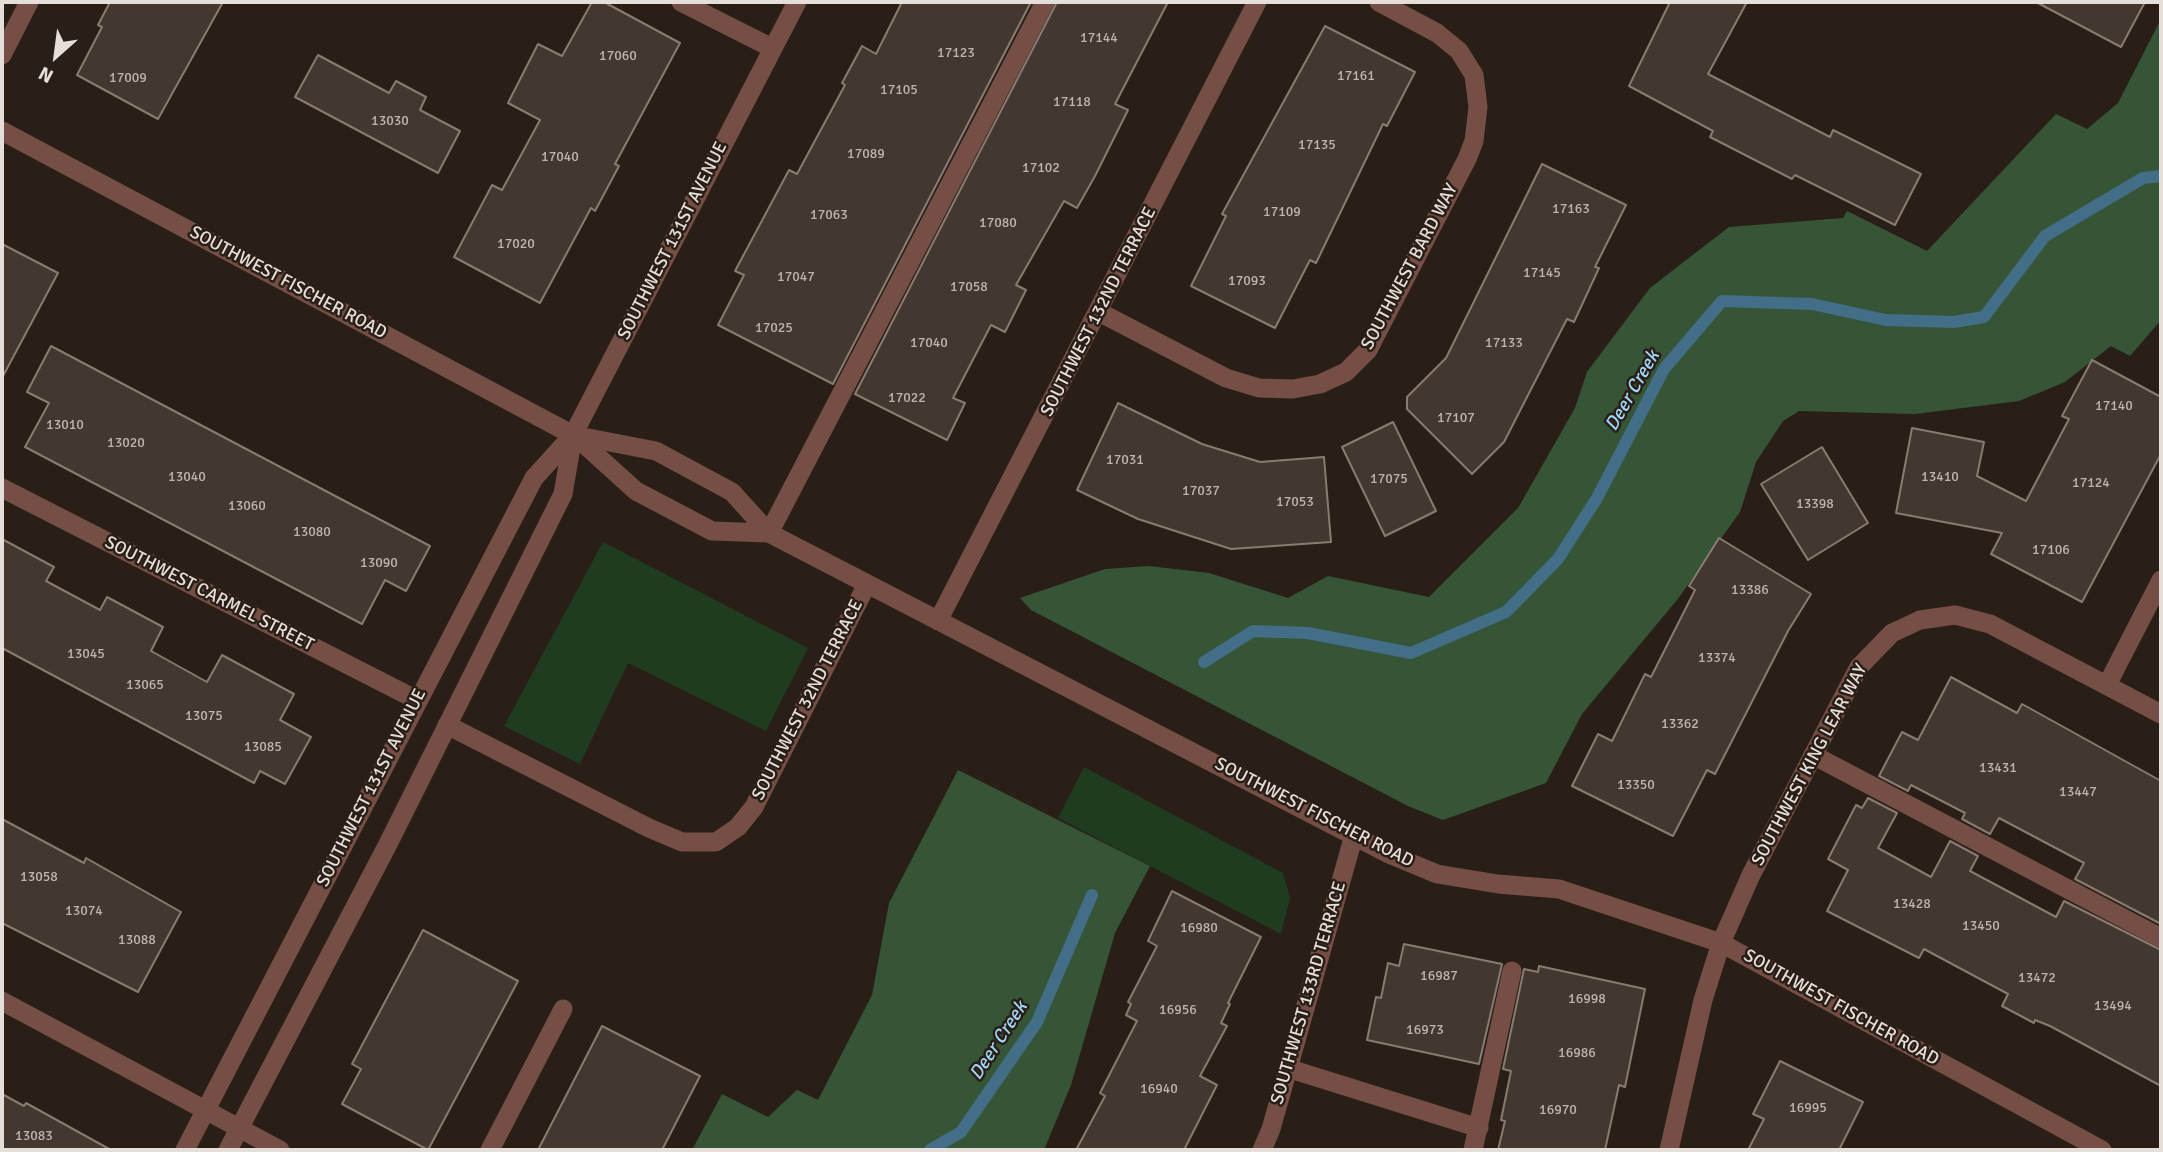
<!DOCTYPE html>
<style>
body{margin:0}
#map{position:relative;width:2163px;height:1152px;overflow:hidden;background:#291f17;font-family:Signika,sans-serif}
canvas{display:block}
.frame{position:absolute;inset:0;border:4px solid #e6dfd9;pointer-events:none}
.north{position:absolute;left:21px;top:21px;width:70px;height:70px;-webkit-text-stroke:5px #291f17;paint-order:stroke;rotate:208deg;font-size:19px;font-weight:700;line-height:28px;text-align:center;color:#e6dfd9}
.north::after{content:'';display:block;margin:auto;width:24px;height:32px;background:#e6dfd9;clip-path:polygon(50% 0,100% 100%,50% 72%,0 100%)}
</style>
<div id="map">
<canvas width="2163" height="1152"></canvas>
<div class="frame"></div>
<div class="north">N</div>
</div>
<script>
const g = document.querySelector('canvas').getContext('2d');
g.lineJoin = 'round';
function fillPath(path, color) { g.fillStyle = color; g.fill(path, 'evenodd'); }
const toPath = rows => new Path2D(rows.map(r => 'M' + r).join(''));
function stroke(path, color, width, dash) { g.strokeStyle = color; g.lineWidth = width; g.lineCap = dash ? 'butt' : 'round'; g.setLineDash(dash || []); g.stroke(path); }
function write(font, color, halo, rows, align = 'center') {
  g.font = font + ' Signika,sans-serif'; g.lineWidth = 5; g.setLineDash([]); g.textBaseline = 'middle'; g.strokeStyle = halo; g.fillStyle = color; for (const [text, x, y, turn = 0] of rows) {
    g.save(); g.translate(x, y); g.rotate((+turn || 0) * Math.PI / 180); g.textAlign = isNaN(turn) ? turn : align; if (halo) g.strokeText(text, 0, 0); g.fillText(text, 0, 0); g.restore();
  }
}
fillPath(toPath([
 [603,542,808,648,766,731,628,663,580,764,504,726],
 [1084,767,1283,873,1290,898,1281,934,1058,818]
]), '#1f3c21');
fillPath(toPath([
 [2161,19,2161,320,2130,356,2111,346,2065,382,2019,401,1915,414,1799,411,1783,421,1756,462,1740,512,1677,600,1582,714,1546,783,1443,820,1408,806,1031,610,1020,598,1105,569,1149,566,1209,573,1288,598,1328,576,1429,597,1518,508,1575,408,1587,372,1650,288,1729,227,1843,218,1847,211,1927,251,2056,114,2087,129,2118,103],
 [958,770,1150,866,1115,933,1071,1085,1044,1150,692,1150,722,1094,768,1117,797,1090,818,1100,872,995,889,903]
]), '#365537');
stroke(toPath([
 [1204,662,1253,631,1308,633,1411,653,1506,612,1558,559,1597,498,1664,369,1722,301,1812,304,1886,320,1954,322,1984,317,2045,236,2143,178,2161,176],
 [930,1150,961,1132,1037,1022,1092,895]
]), '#436e87', 12);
const building = toPath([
 [110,2,223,2,158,119,77,75,102,27,98,25,110,2],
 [592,2,604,2,680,43,615,164,619,166,595,211,591,208,540,303,454,257,492,185,502,190,540,120,508,103,538,44,562,56,592,2],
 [902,2,1031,2,833,384,718,325,744,275,735,271,789,170,797,174,845,85,842,83,862,46,876,54,902,2],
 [1057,2,1168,2,1115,104,1128,110,1095,176,1077,208,1064,201,1016,285,1026,290,1005,332,991,325,953,398,965,403,947,440,855,394,1057,2],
 [1670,2,1747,2,1708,74,1830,137,1833,130,1921,174,1895,225,1795,175,1792,179,1710,137,1713,131,1629,86,1670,2],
 [2036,2,2145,2,2121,47,2036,2],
 [1325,26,1415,72,1387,126,1383,124,1316,263,1310,260,1275,328,1191,286,1226,216,1222,214,1325,26],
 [318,55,389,93,396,81,426,97,420,110,460,131,438,173,295,97,318,55],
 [1542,164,1626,205,1595,267,1599,268,1574,322,1567,319,1504,442,1472,474,1407,409,1407,397,1446,358,1542,164],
 [2,244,58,273,2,378,2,244],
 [51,346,430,546,406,591,385,580,362,624,25,447,49,403,27,392,51,346],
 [2092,360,2161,397,2161,454,2082,602,1991,554,2002,533,1896,513,1912,428,1984,442,1977,476,2026,501,2069,419,2062,416,2092,360],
 [1118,403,1202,444,1260,462,1324,457,1331,542,1231,549,1138,519,1077,490,1118,403],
 [1393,422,1436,511,1385,536,1342,447,1393,422],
 [1822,447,1868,523,1808,560,1761,484,1822,447],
 [1719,538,1811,594,1788,631,1715,774,1707,770,1673,836,1572,786,1598,734,1612,741,1645,674,1651,677,1695,590,1689,586,1719,538],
 [2,539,54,567,46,581,100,610,107,597,163,627,151,651,207,682,222,655,294,694,280,720,311,737,285,784,260,771,254,783,2,648,2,539],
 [1951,677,2017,713,2022,704,2161,781,2161,924,2075,879,2084,863,1999,818,1990,834,1962,819,1965,813,1911,785,1908,791,1879,776,1902,732,1918,740,1951,677],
 [1868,798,1897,813,1878,848,1931,877,1950,841,1978,856,1970,871,2056,917,2064,901,2161,950,2161,1086,2050,1026,2035,1020,2034,1023,2002,1006,2008,994,1924,949,1919,958,1827,911,1848,870,1828,859,1856,805,1862,808,1868,798],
 [2,819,84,863,86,858,181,912,138,992,2,923,2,819],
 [1172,891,1261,937,1228,1003,1230,1004,1221,1023,1227,1026,1200,1076,1217,1085,1184,1150,1076,1150,1105,1096,1100,1093,1137,1021,1126,1015,1131,1004,1128,1002,1157,946,1148,941,1172,891],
 [423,930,518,981,428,1150,342,1104,361,1069,352,1064,423,930],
 [1404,944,1502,964,1479,1064,1367,1040,1376,997,1381,998,1388,963,1399,966,1404,944],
 [1539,966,1645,989,1625,1087,1619,1085,1605,1150,1498,1150,1505,1121,1501,1120,1511,1071,1503,1069,1524,969,1538,972,1539,966],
 [602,1026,700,1076,662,1150,538,1150,602,1026],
 [1780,1061,1863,1102,1839,1150,1748,1150,1764,1119,1753,1114,1780,1061],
 [2,1094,24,1106,26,1103,111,1150,2,1150,2,1094]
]);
fillPath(building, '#43382f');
stroke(building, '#887b71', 2);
stroke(toPath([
 [769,533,1045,2],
 [447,725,649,828,682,842,716,842,738,827,754,807,867,584],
 [1813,755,2161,938],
 [1287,1068,1479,1128],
 [1473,1150,1512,971]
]), '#754e45', 19);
stroke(toPath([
 [681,2,772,48],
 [2,55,29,2],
 [1099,312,1226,378,1259,388,1293,389,1320,384,1346,372,1368,350,1467,159,1474,141,1478,107,1474,75,1459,51,1437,33,1379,2],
 [573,435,656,451,732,492,769,533,1389,854,1437,874,1498,884,1559,889,1721,943,2102,1150],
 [573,435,797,2],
 [574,435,636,491,712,531,769,533],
 [2,488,417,700],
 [938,621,1257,2],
 [2107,685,2161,580],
 [2,1001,280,1150],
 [490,1150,563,1009],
 [1262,1150,1271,1129,1354,835],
 [1669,1150,1703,1000,1721,943,1751,875,1859,667,1892,633,1920,620,1955,615,1990,624,2161,714]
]), '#754e45', 19);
stroke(toPath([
 [2,131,573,435],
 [185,1150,534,478,573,435],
 [228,1150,388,844,563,494,573,436]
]), '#754e45', 19);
write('14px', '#bdb5ae', null, [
 ["17144",1099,38],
 ["17123",956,53],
 ["17060",618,56],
 ["17161",1356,76],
 ["17009",128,78],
 ["17105",899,90],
 ["17118",1072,102],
 ["13030",390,121],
 ["17135",1317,145],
 ["17089",866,154],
 ["17040",560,157],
 ["17102",1041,168],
 ["17163",1571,209],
 ["17109",1282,212],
 ["17063",829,215],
 ["17080",998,223],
 ["17020",516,244],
 ["17145",1542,273],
 ["17047",796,277],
 ["17093",1247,281],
 ["17058",969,287],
 ["17025",774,328],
 ["17040",929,343],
 ["17133",1504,343],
 ["17022",907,398],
 ["17140",2114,406],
 ["17107",1456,418],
 ["13010",65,425],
 ["13020",126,443],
 ["17031",1125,460],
 ["13040",187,477],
 ["13410",1940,477],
 ["17075",1389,479],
 ["17124",2091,483],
 ["17037",1201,491],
 ["17053",1295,502],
 ["13398",1815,504],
 ["13060",247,506],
 ["13080",312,532],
 ["17106",2051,550],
 ["13090",379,563],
 ["13386",1750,590],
 ["13045",86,654],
 ["13374",1717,658],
 ["13065",145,685],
 ["13075",204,716],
 ["13362",1680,724],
 ["13085",263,747],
 ["13431",1998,768],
 ["13350",1636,785],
 ["13447",2078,792],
 ["13058",39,877],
 ["13428",1912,904],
 ["13074",84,911],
 ["13450",1981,926],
 ["16980",1199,928],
 ["13088",137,940],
 ["16987",1439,976],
 ["13472",2037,978],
 ["16998",1587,999],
 ["13494",2113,1006],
 ["16956",1178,1010],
 ["16973",1425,1030],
 ["16986",1577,1053],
 ["16940",1159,1089],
 ["16995",1808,1108],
 ["16970",1558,1110],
 ["13083",34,1136]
]);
write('18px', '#e6dfd9', '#291f17', [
 ["SOUTHWEST 131ST AVENUE",673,241,-63],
 ["SOUTHWEST BARD WAY",1410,267,-62],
 ["SOUTHWEST FISCHER ROAD",288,283,28],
 ["SOUTHWEST 132ND TERRACE",1099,312,-63],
 ["SOUTHWEST CARMEL STREET",209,594,27],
 ["SOUTHWEST 32ND TERRACE",808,700,-63],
 ["SOUTHWEST KING LEAR WAY",1810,765,-62],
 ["SOUTHWEST 131ST AVENUE",372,788,-63],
 ["SOUTHWEST FISCHER ROAD",1314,813,27],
 ["SOUTHWEST 133RD TERRACE",1309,993,-74],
 ["SOUTHWEST FISCHER ROAD",1841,1008,29]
]);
write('italic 19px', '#a0d7f8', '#291f17', [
 ["Deer Creek",1633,391,-60],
 ["Deer Creek",999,1041,-57]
]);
</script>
